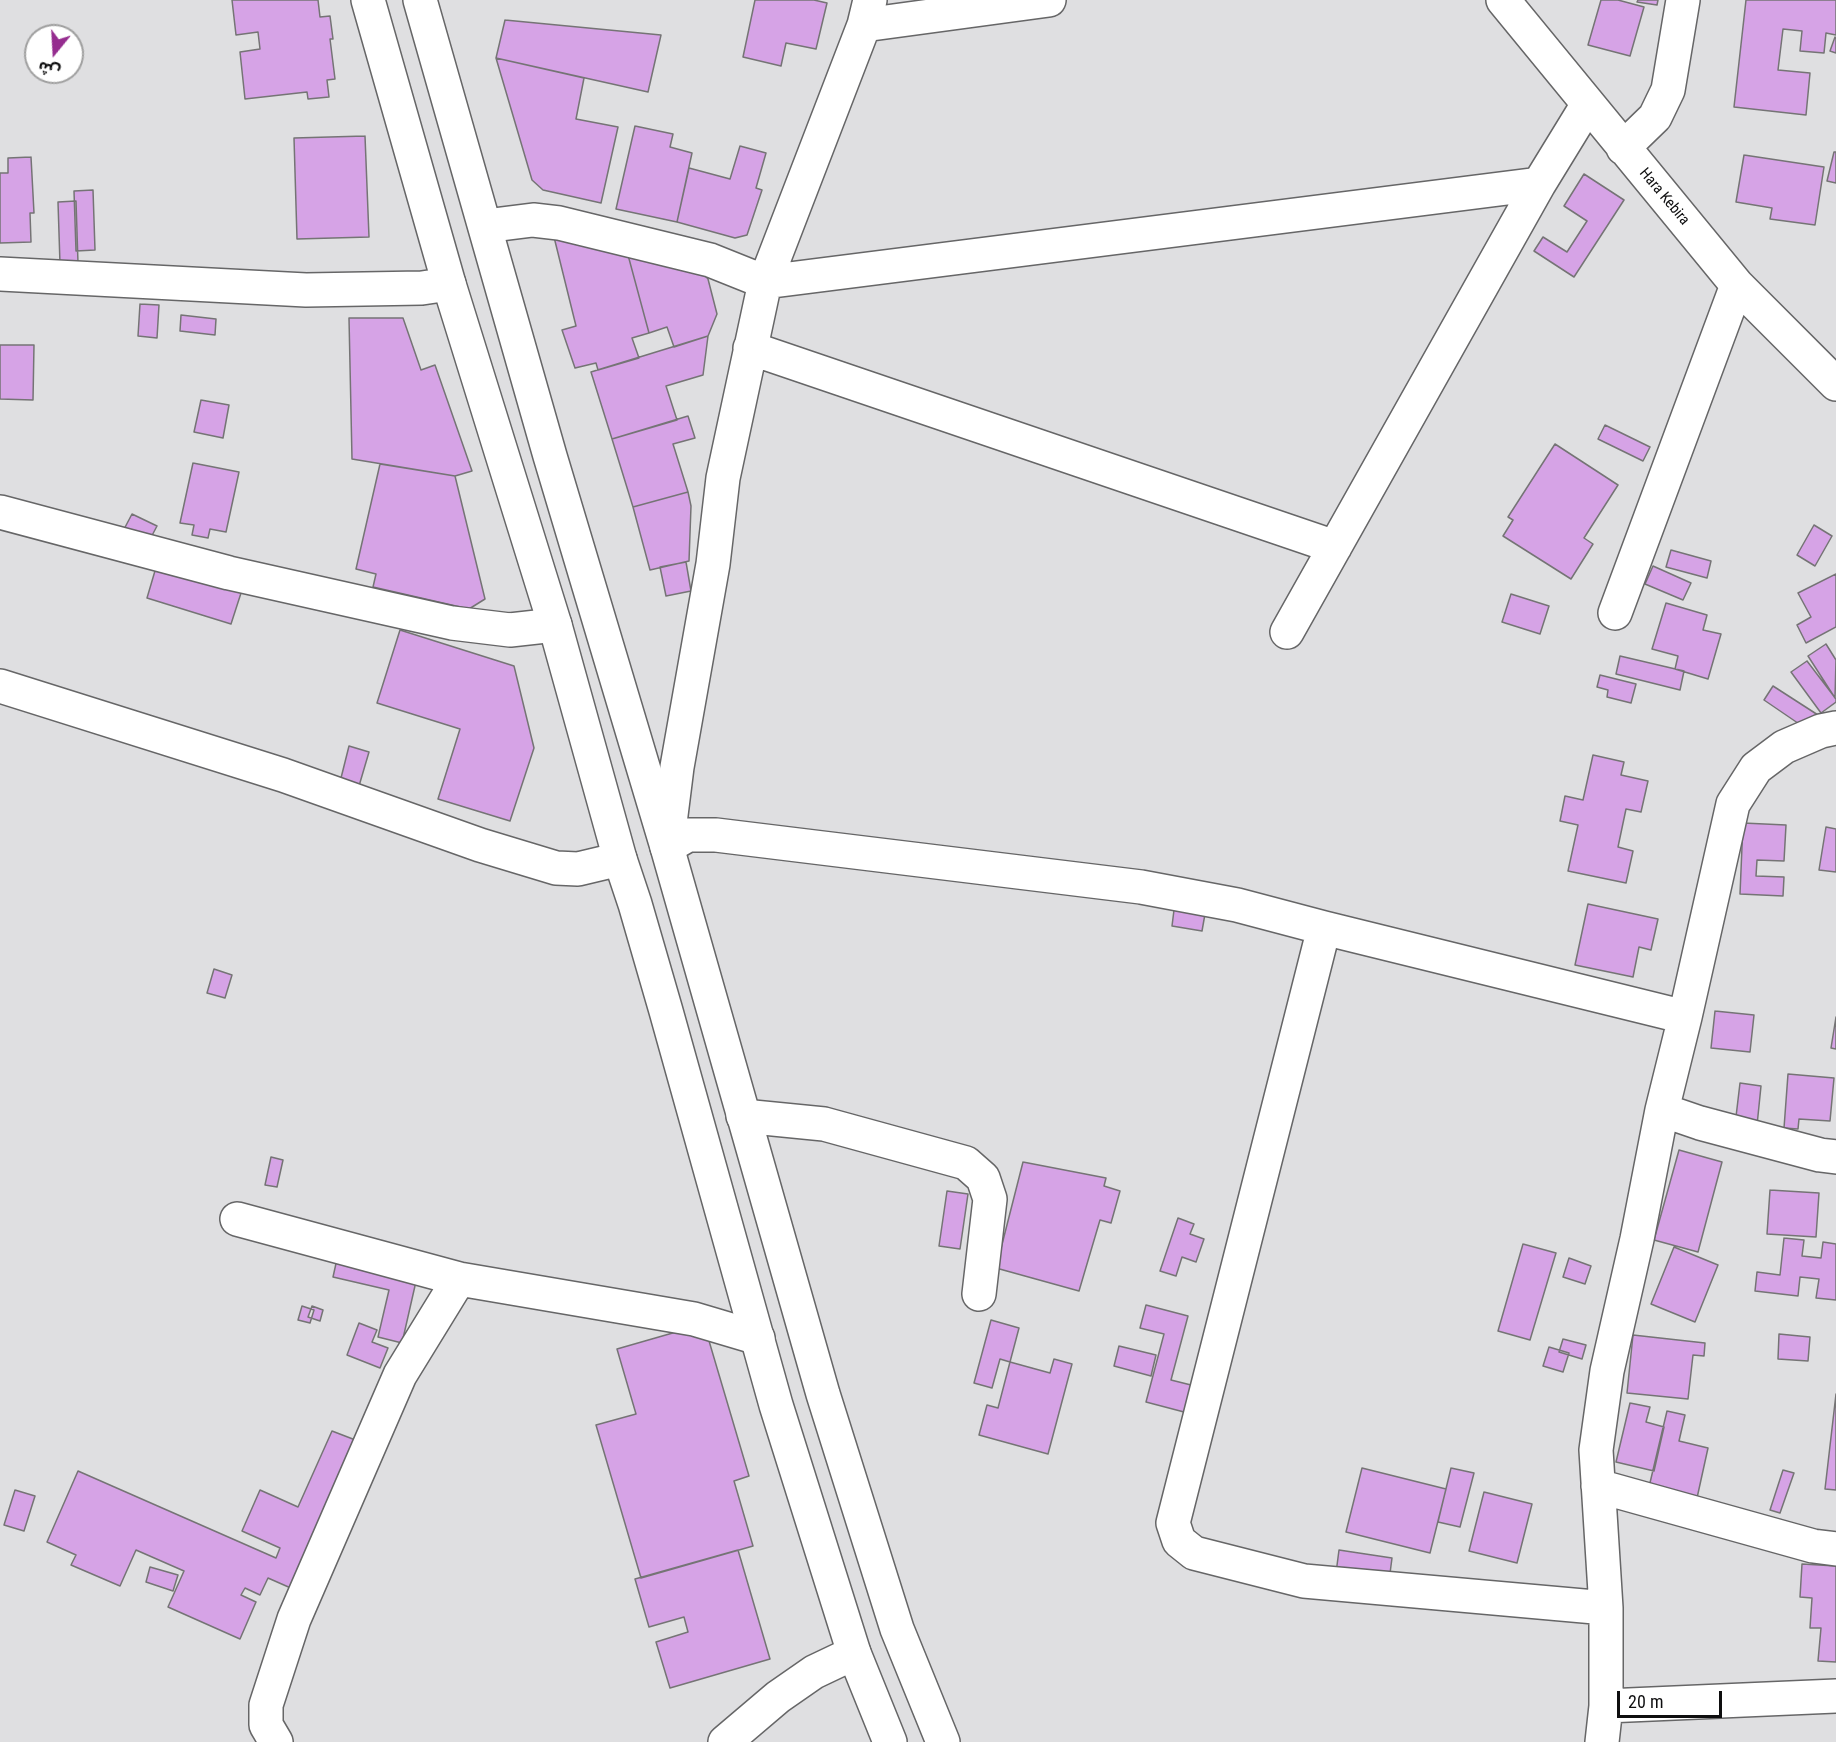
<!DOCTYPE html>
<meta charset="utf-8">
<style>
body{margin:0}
#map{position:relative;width:1836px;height:1742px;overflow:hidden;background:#dfdfe1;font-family:"Roboto Condensed","Noto Sans Arabic",sans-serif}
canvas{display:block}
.north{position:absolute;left:24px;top:24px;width:60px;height:60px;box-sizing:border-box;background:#fff;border:2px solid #9f9f9f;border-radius:50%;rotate:198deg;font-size:16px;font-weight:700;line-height:24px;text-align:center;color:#0e0e0f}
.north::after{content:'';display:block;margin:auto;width:21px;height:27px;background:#952c8f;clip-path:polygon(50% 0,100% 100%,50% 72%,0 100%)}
.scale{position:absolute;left:1617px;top:1691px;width:105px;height:27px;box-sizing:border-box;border:3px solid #0e0e0f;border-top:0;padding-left:8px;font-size:18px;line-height:21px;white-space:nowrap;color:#0e0e0f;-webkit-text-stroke:4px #fff;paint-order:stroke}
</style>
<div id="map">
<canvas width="1836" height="1742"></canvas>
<div class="north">ش</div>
<div class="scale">20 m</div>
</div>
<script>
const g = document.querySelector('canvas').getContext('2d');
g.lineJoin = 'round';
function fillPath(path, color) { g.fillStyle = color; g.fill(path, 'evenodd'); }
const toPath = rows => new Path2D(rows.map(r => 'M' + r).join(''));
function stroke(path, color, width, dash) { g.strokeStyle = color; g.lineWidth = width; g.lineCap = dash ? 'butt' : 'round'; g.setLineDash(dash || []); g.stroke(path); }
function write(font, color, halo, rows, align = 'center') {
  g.font = font + ' "Roboto Condensed",sans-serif'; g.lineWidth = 5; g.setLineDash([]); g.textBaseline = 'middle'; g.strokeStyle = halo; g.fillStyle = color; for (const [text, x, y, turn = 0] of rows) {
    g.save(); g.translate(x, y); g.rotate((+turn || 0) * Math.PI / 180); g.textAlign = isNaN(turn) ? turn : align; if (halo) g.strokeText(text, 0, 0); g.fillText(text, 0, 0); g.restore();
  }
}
const building = toPath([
 [232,0,318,0,320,17,330,16,333,39,330,39,335,79,327,80,329,97,308,99,307,92,245,99,240,52,260,49,258,32,236,35,232,0],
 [755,0,814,0,827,3,816,49,786,43,781,66,743,57,755,0],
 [1601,0,1618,0,1644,7,1630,56,1588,45,1601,0],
 [1638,0,1658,0,1657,5,1637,2,1638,0],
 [1746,0,1836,0,1836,35,1826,33,1824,53,1800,51,1802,31,1783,29,1778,70,1810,73,1806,115,1734,107,1746,0],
 [505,20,661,35,648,92,496,58,505,20],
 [1835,37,1836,38,1836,53,1830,51,1835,37],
 [496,58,584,78,576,119,618,127,601,203,543,190,532,180,496,58],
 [635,126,673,134,670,147,692,153,677,222,616,209,635,126],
 [365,136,369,237,297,239,294,138,365,136],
 [740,146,766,153,756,188,762,190,747,235,735,238,677,222,689,168,730,179,740,146],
 [1834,152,1836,152,1836,183,1827,181,1834,152],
 [1744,155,1824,167,1815,225,1770,219,1772,208,1736,202,1744,155],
 [31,157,34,213,30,213,31,242,0,243,0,173,8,173,8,158,31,157],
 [1584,174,1624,200,1574,277,1534,251,1543,237,1567,252,1587,221,1564,206,1584,174],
 [93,190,95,250,76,251,74,191,93,190],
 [76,201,78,263,60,264,58,202,76,201],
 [554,237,628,255,649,333,632,338,639,358,598,370,596,363,575,368,562,330,576,326,554,237],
 [628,255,703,273,708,279,717,314,708,336,674,347,667,327,649,333,628,255],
 [140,304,159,305,157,338,138,336,140,304],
 [181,315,216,319,215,335,180,331,181,315],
 [349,318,403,318,421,370,435,365,472,471,455,476,352,459,349,318],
 [708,336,703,375,666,386,677,420,612,439,591,372,708,336],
 [0,345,34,345,33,400,0,399,0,345],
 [201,400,229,405,223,438,194,432,201,400],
 [688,416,695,438,673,444,688,492,633,507,612,439,688,416],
 [1605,425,1650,447,1643,461,1598,439,1605,425],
 [1555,444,1618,485,1584,538,1593,544,1571,579,1503,536,1513,520,1508,517,1555,444],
 [193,463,239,472,226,532,210,529,208,538,192,535,194,525,180,523,193,463],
 [380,464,455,476,485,599,469,609,373,587,376,574,356,569,380,464],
 [688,492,691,506,689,561,650,570,633,507,688,492],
 [132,514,157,526,147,545,122,533,132,514],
 [1814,525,1832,536,1815,566,1797,555,1814,525],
 [1671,550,1711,561,1707,578,1666,567,1671,550],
 [686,562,691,591,666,596,660,567,686,562],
 [157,564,242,590,231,624,147,598,157,564],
 [1653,566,1691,583,1683,600,1645,584,1653,566],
 [1836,574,1836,627,1806,643,1797,625,1811,617,1798,593,1836,574],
 [1511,594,1549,606,1540,634,1502,622,1511,594],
 [1666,603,1707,615,1703,630,1721,634,1708,679,1675,669,1678,656,1652,649,1666,603],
 [400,630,514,666,534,748,510,821,438,799,460,729,377,703,400,630],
 [1826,644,1836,660,1835,698,1808,656,1826,644],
 [1620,656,1684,671,1680,690,1616,674,1620,656],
 [1807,661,1836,699,1836,702,1821,713,1791,672,1807,661],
 [1600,675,1636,684,1631,703,1607,697,1608,690,1597,687,1600,675],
 [1773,686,1818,715,1808,730,1764,700,1773,686],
 [349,746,369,752,359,786,340,782,349,746],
 [1593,755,1624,762,1621,775,1648,781,1641,812,1626,809,1618,847,1633,851,1626,883,1568,871,1578,825,1560,821,1565,796,1583,800,1593,755],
 [1743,823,1786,825,1784,861,1757,860,1756,876,1784,877,1783,896,1740,894,1743,823],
 [1826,827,1836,829,1836,872,1819,870,1826,827],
 [1588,904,1658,919,1651,950,1639,947,1633,977,1575,965,1588,904],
 [1174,910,1205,914,1202,931,1172,926,1174,910],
 [214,969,232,975,225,998,207,993,214,969],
 [1715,1011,1754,1015,1750,1052,1711,1048,1715,1011],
 [1836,1017,1836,1049,1831,1048,1836,1017],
 [1788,1074,1834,1078,1830,1121,1799,1119,1798,1129,1784,1128,1788,1074],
 [1740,1083,1761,1086,1755,1145,1733,1142,1740,1083],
 [1679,1150,1722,1162,1698,1252,1654,1240,1679,1150],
 [271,1157,283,1160,277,1187,265,1185,271,1157],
 [1023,1162,1106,1178,1104,1186,1120,1191,1111,1223,1100,1220,1079,1291,996,1268,1023,1162],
 [1770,1190,1819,1193,1816,1237,1767,1234,1770,1190],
 [947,1191,968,1194,960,1249,939,1246,947,1191],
 [1178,1218,1194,1224,1190,1234,1204,1239,1196,1262,1182,1257,1176,1276,1160,1271,1178,1218],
 [1784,1238,1804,1240,1802,1256,1821,1258,1823,1242,1836,1244,1836,1300,1816,1298,1819,1279,1800,1277,1798,1296,1755,1291,1757,1272,1780,1275,1784,1238],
 [1523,1244,1556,1253,1530,1340,1498,1331,1523,1244],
 [1674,1247,1718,1265,1695,1322,1651,1304,1674,1247],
 [1569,1258,1591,1266,1585,1284,1563,1277,1569,1258],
 [337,1259,417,1277,402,1343,378,1337,389,1290,333,1277,337,1259],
 [1146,1305,1188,1316,1171,1380,1191,1385,1184,1412,1146,1402,1164,1334,1140,1328,1146,1305],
 [302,1306,314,1310,310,1323,298,1320,302,1306],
 [312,1306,323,1310,320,1321,308,1317,312,1306],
 [991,1320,1019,1328,1010,1362,1000,1359,992,1388,974,1383,991,1320],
 [359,1323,377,1330,372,1342,388,1348,380,1368,347,1355,359,1323],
 [704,1324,749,1476,734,1481,753,1546,641,1578,596,1425,636,1414,617,1349,704,1324],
 [1779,1334,1810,1337,1808,1361,1778,1359,1779,1334],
 [1633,1335,1705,1343,1704,1356,1693,1355,1688,1399,1627,1393,1633,1335],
 [1563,1339,1586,1345,1582,1359,1559,1352,1563,1339],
 [1119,1346,1156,1355,1151,1376,1114,1366,1119,1346],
 [1549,1347,1569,1353,1563,1372,1543,1366,1549,1347],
 [1054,1359,1072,1364,1048,1454,979,1435,987,1405,998,1408,1010,1362,1050,1373,1054,1359],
 [1836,1394,1836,1490,1825,1489,1836,1394],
 [1630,1403,1650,1407,1646,1422,1664,1427,1654,1471,1616,1462,1630,1403],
 [1667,1411,1685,1415,1679,1441,1708,1448,1697,1498,1649,1487,1667,1411],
 [332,1431,358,1441,293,1589,268,1578,260,1595,245,1588,241,1595,256,1602,240,1639,168,1607,184,1571,136,1550,120,1586,71,1565,76,1555,47,1542,78,1471,276,1558,280,1548,242,1531,260,1490,298,1507,332,1431],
 [1362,1468,1446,1489,1430,1553,1346,1532,1362,1468],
 [1451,1468,1474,1473,1460,1527,1438,1522,1451,1468],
 [1783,1470,1794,1473,1780,1513,1770,1510,1783,1470],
 [15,1490,35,1496,24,1531,4,1525,15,1490],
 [1484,1492,1532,1504,1517,1563,1469,1551,1484,1492],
 [738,1550,770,1659,670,1688,656,1642,688,1632,684,1617,649,1627,635,1579,738,1550],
 [1339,1550,1392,1558,1389,1581,1336,1573,1339,1550],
 [1802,1564,1836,1566,1836,1662,1818,1661,1821,1628,1810,1628,1812,1598,1800,1597,1802,1564],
 [150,1567,178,1575,173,1591,146,1582,150,1567]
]);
fillPath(building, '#d6a3e6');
stroke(building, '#757475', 1.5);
const street = toPath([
 [1503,0,1737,285,1836,384],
 [864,25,1049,0],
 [1623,148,1655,117,1668,90,1683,0],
 [485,226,533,220,559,223,710,260,765,282,1539,184],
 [0,274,306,290,422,288,449,284],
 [750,348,1335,547],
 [0,512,229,573,452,623,510,630,555,625],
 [1615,613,1737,285],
 [1287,632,1539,184,1588,104],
 [0,686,283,775,480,845,556,868,578,869,620,859],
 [667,847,688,835,716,835,1141,887,1237,905,1324,928,1685,1017],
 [667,847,677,767,713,564,723,478,765,282,864,25,870,0],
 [1324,928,1173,1523,1179,1541,1194,1553,1304,1581,1606,1608],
 [1662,1110,1700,1123,1820,1155,1836,1157],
 [743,1116,824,1124,966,1163,983,1178,990,1199,979,1294],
 [237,1219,459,1279],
 [1598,1486,1813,1546,1836,1549],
 [1606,1706,1836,1696],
 [276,1742,266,1725,266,1705,294,1619,400,1375,459,1279,694,1319,758,1338],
 [725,1742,778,1697,814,1672,854,1653],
 [1602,1742,1606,1706,1606,1608,1596,1450,1607,1371,1637,1239,1662,1110,1685,1017,1733,804,1756,768,1784,747,1821,731,1836,728]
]);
const secondary = toPath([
 [368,0,449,284,555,625,620,859,635,904,666,1011,776,1405,854,1653,890,1742],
 [420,0,550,456,667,847,823,1394,897,1629,943,1742]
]);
stroke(street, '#666667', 36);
stroke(secondary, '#666667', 36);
stroke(street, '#fff', 33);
stroke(secondary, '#fff', 33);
write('15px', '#0e0e0f', '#fff', [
 ["Hara Kebira",1664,197,50]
]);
</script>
